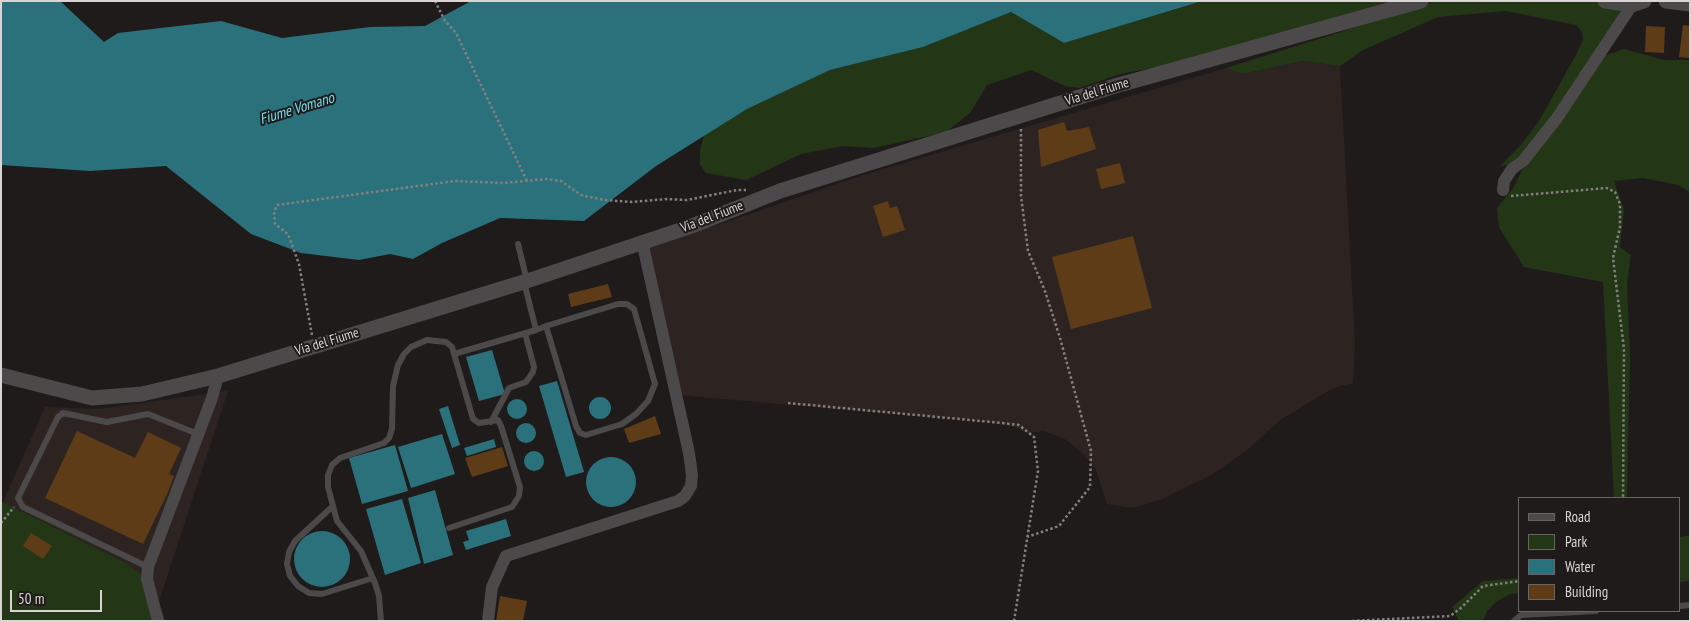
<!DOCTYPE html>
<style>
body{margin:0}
#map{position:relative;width:1691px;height:622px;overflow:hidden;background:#1f1b1a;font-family:"PT Sans Narrow",sans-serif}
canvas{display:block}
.frame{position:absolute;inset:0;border:2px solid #d8d5d4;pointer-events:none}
.legend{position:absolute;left:1518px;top:497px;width:162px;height:115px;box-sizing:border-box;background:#1f1b1a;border:1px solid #696564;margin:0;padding:6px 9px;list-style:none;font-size:15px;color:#d8d5d4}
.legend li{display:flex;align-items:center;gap:10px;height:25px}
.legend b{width:25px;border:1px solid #696564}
.scale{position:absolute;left:10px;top:590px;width:92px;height:22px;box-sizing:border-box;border:2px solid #d8d5d4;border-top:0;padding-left:6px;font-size:15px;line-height:18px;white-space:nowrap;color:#d8d5d4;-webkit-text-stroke:4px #1f1b1a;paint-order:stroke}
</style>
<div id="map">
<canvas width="1691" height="622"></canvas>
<div class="frame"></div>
<ul class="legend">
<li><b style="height:6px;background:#4b4949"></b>Road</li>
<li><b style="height:14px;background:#233717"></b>Park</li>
<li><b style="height:14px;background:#2b717c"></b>Water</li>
<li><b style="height:14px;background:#5f3c18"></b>Building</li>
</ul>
<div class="scale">50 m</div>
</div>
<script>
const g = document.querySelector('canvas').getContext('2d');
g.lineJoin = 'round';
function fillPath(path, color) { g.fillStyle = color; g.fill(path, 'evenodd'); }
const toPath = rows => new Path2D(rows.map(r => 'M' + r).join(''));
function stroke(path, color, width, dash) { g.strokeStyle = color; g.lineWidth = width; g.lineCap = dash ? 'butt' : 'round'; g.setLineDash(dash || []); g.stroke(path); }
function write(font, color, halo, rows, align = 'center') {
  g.font = font + ' "PT Sans Narrow",sans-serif'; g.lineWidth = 4; g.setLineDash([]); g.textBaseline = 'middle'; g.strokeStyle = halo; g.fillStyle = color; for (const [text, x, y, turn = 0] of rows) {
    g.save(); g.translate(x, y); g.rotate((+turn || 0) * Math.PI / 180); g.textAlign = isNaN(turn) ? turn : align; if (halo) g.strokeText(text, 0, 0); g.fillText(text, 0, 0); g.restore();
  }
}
fillPath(toPath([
 [1302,61,1340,66,1355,344,1353,383,1333,388,1280,420,1247,450,1213,474,1162,499,1133,508,1107,504,1095,467,1079,450,1065,439,1044,431,1026,433,1015,427,978,421,677,395,648,250,651,242,712,227,863,175,1226,68,1243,74],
 [228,391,159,601,166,621,153,621,124,562,3,502,45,407,99,409]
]), '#2d2421');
fillPath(toPath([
 [1202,1,1407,1,1180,63,1120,74,1079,88,1065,86,1031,70,987,85,970,113,946,132,874,148,843,146,801,154,746,180,706,173,700,165,700,150,704,135,747,109,830,70,923,47,1011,12,1064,43],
 [1436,1,1603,1,1618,5,1620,14,1543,132,1512,164,1500,166,1520,146,1539,121,1577,53,1583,40,1582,32,1576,25,1506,11,1438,17,1363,50,1340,66,1302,61,1243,74,1226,68,1341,32,1408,8],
 [1624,49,1664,60,1690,60,1690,192,1678,185,1643,178,1614,181,1624,210,1620,247,1631,255,1627,284,1630,356,1627,498,1614,498,1603,282,1524,267,1499,227,1497,208,1513,188,1526,163,1603,56],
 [3,502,124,562,141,574,153,621,1,621,1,506],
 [1690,535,1690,581,1680,582,1680,537],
 [1520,578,1520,593,1510,594,1497,601,1487,611,1483,621,1459,621,1452,607,1483,581]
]), '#233717');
fillPath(toPath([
 [1,1,60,1,104,42,118,33,221,21,282,38,370,27,425,26,471,1,1202,1,1064,43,1011,12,923,47,830,70,747,109,656,166,584,221,500,218,442,243,413,259,390,254,359,260,301,253,251,234,166,166,90,171,1,165],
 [492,350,505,394,479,401,466,357],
 [557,381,584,472,566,477,539,386],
 '589 408a11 11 0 1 1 22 0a11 11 0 1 1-22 0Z',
 '507 409a10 10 0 1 1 20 0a10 10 0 1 1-20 0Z',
 [448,406,460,445,452,448,439,409],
 '516 433a10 10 0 1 1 20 0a10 10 0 1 1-20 0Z',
 [442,434,455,474,411,488,398,447],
 [494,439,496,447,467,456,464,448],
 [395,445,408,491,362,504,349,458],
 '524 461a10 10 0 1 1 20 0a10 10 0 1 1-20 0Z',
 '586 482a25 25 0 1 1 50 0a25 25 0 1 1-50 0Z',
 [435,490,453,555,424,564,408,498],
 [402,499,421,563,385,575,366,509],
 [506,519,511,536,466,550,463,542,469,540,466,531],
 '294 559a28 28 0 1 1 56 0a28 28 0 1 1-56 0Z'
]), '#2b717c');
fillPath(toPath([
 [1683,25,1690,26,1690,58,1679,57],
 [1646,26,1665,27,1664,53,1645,52],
 [1064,122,1067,131,1089,127,1096,149,1041,167,1038,130],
 [1120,163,1125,183,1101,189,1096,169],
 [888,201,890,208,897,206,905,230,883,237,873,206],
 [1133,236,1152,308,1071,329,1052,257],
 [608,284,612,297,571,307,568,294],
 [655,416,661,434,629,443,624,429],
 [77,431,135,458,148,432,181,448,169,474,174,476,168,492,143,544,45,498],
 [502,447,508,466,472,477,465,458],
 [31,533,52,546,43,559,23,546],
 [500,596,527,601,523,621,496,621]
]), '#5f3c18');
stroke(toPath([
 [435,1,445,21,456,33,527,181],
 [1021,129,1021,196,1028,251,1045,291,1060,338,1091,451,1090,487,1059,526,1027,537],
 [1511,196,1607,188,1615,192,1620,204,1620,227,1613,258,1624,349,1623,498],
 [312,335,299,264,288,234,275,224,274,212,277,205,455,181,503,183,547,179,561,181,581,195,605,200,632,202,667,199,687,200,737,190,746,190],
 [788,403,1002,423,1019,425,1034,437,1038,471,1014,621],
 [1,523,14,507],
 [1352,621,1450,616,1462,607,1483,586,1520,581]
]), '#83807f', 2.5, [2.5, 2.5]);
stroke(toPath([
 [518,244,527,281],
 [524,282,536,330],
 [454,354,536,330,546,326,618,304,627,304,634,309,655,384,648,401,636,414,622,424,586,435,580,433,576,426,546,326],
 [491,422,509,388,526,382,533,372,534,367,525,333],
 [333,506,295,541,289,552,287,564,290,576,298,586,309,593,322,594,373,578],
 [148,567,23,507,18,498,58,417,63,413,107,422,148,414,198,434],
 [1680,606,1690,605],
 [381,621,379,596,375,583,361,551,337,521,328,487,328,475,332,465,340,458,384,443,389,438,392,429,393,386,398,365,404,354,411,347,427,340,446,342,452,347,473,419,479,423,498,420,501,426,520,487,519,496,512,507,449,528],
 [1514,621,1521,615,1596,611]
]), '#4b4949', 6);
stroke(toPath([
 [1503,190,1504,181,1512,169,1523,161,1557,118,1632,5],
 [158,621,147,579,148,567,212,398,218,376],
 [488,621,492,587,506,556,678,501,685,496,691,486,692,475,689,453,642,241]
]), '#4b4949', 12);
stroke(toPath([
 [1605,1,1632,5,1644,1],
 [1666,1,1690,4],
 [1,375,92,398,142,394,218,376,527,281,692,226,780,191,1115,86,1421,1]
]), '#4b4949', 15);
write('14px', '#d8d5d4', '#1f1b1a', [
 ["Via del Fiume",1097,92,-17],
 ["Via del Fiume",712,217,-21],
 ["Via del Fiume",327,342,-17]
]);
write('italic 15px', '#75dff0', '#1f1b1a', [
 ["Fiume Vomano",297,109,-17]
]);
</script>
